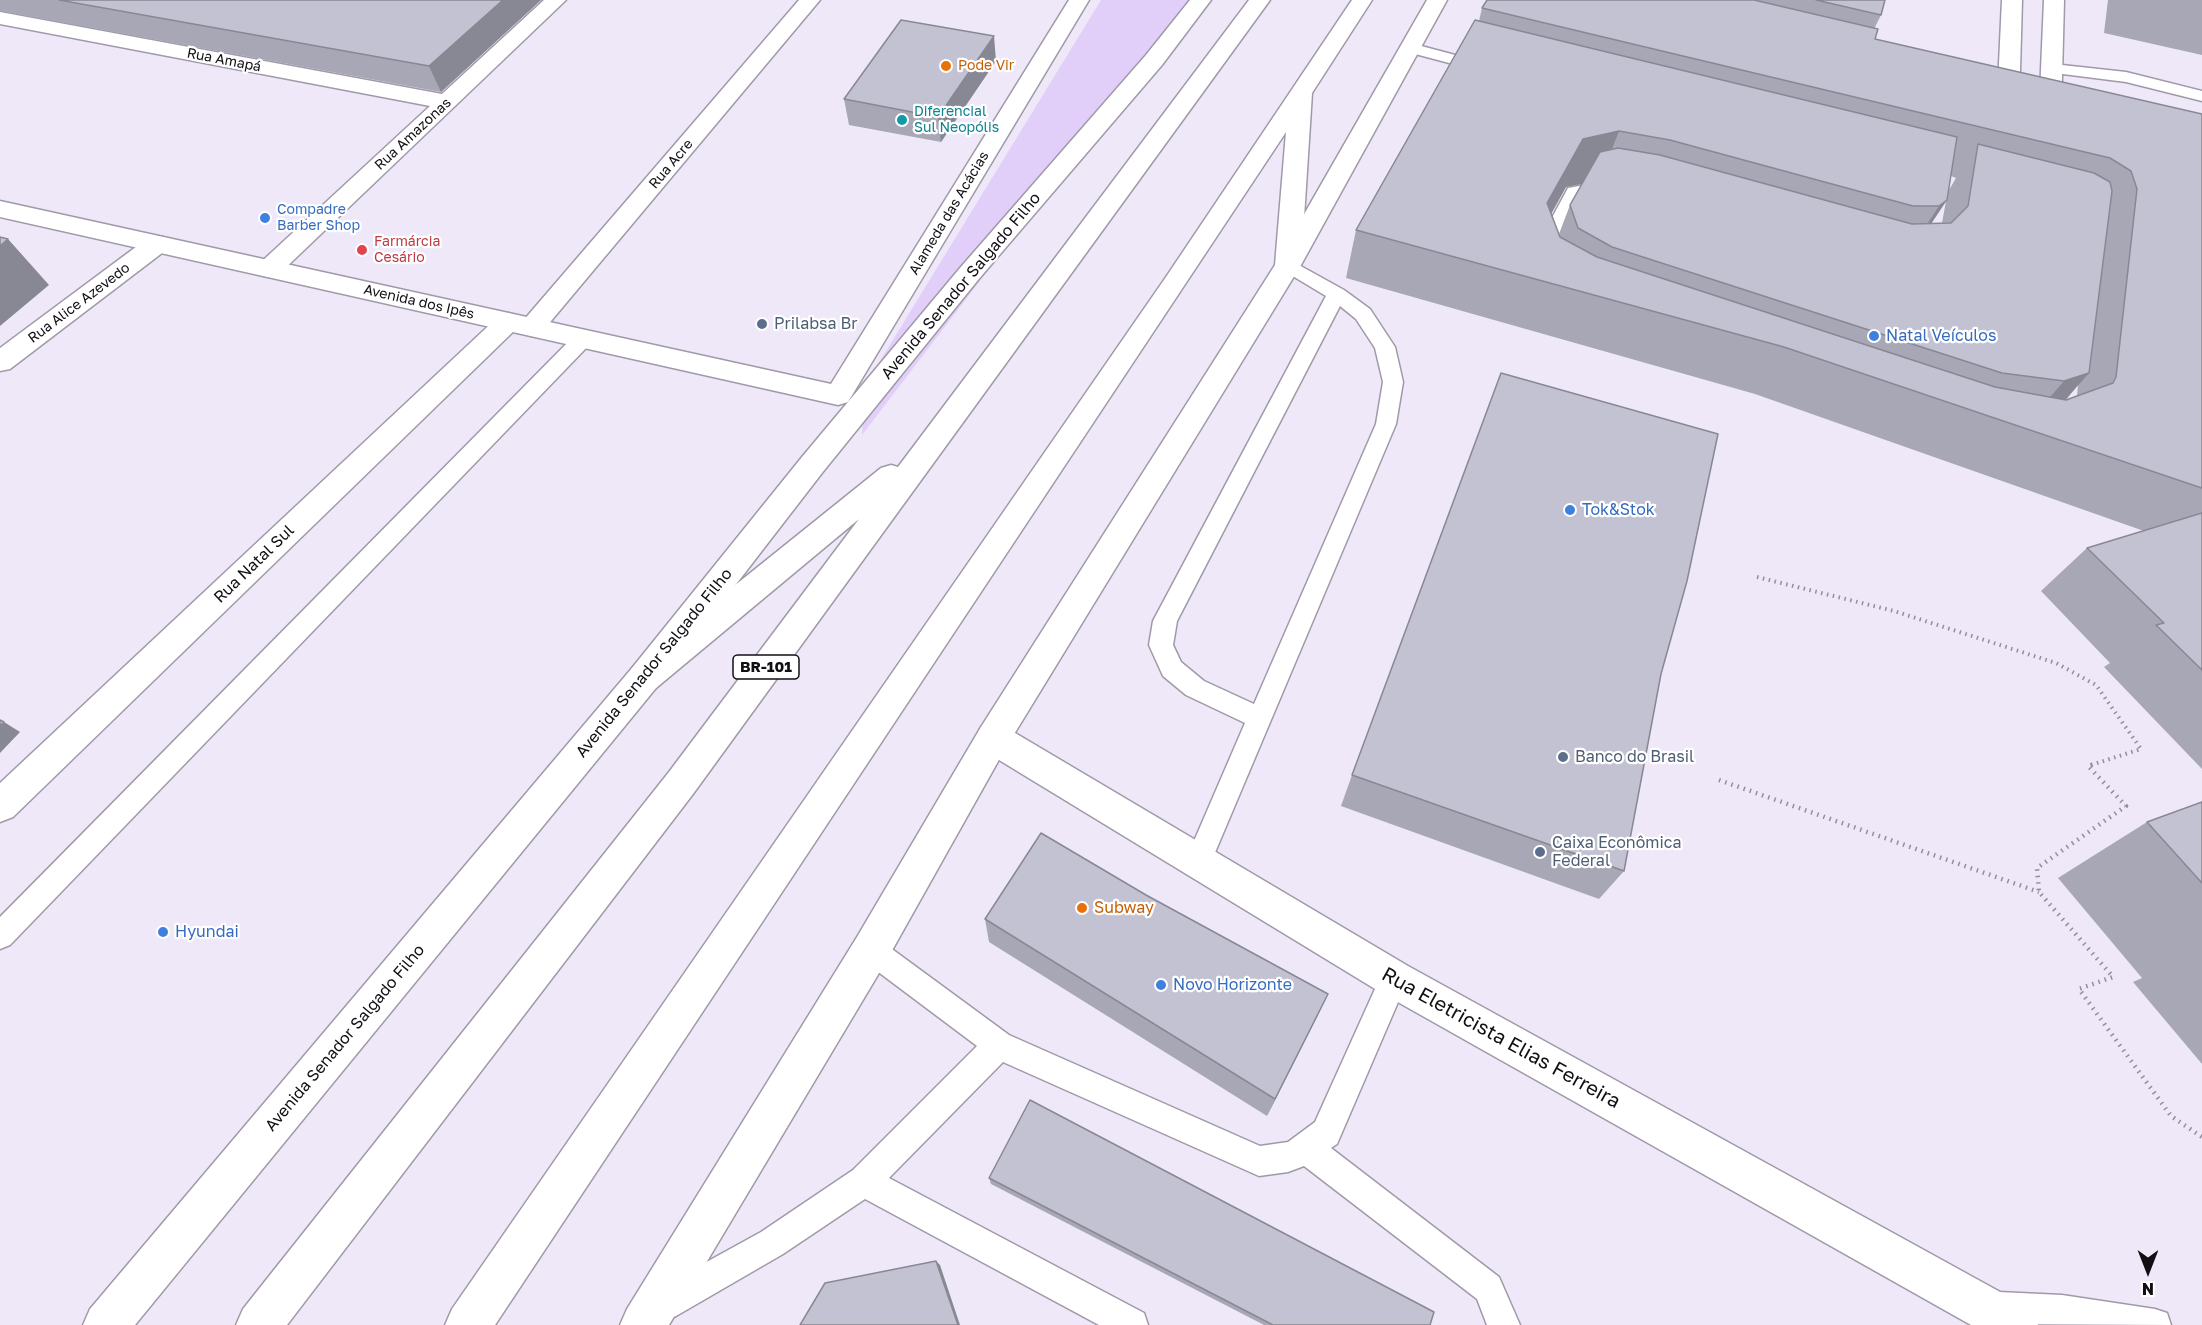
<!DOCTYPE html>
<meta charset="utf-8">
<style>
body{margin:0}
#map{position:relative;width:2202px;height:1325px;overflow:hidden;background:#efe8f8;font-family:"Golos Text",sans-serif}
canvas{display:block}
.north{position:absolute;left:2118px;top:1241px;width:60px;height:60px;-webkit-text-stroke:4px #fff;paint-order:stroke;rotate:180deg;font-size:16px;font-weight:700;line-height:24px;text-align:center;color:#110f14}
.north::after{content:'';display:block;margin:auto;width:21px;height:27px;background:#110f14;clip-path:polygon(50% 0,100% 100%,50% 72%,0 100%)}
</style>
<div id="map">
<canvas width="2202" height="1325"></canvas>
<div class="north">N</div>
</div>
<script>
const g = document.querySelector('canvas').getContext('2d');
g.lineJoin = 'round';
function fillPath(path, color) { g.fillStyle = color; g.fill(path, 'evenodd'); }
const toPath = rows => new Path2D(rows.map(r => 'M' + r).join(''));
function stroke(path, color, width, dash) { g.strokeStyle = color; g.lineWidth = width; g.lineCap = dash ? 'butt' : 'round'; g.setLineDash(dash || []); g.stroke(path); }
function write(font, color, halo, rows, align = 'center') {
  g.font = font + ' "Golos Text",sans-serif'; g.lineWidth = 4.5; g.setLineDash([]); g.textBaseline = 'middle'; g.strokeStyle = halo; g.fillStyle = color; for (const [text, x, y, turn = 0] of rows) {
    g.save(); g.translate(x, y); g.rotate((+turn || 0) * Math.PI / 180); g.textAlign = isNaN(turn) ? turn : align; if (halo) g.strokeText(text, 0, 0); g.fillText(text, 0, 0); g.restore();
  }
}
fillPath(toPath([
 [1101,0,1195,0,862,435,864,399,880,361]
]), '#e2cff9');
const lane = toPath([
 [1410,43,1489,64,1491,67,1483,72,1404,51,1402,48,1410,43],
 [2053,64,2126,72,2202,91,2202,101,2126,82,2047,72,2045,69,2053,64],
 [1600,182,1613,184,1616,188,1607,193,1581,196,1549,257,1535,257,1533,253,1568,188,1600,182],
 [1288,259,1344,290,1370,309,1395,347,1403,382,1396,424,1211,862,1207,871,1198,874,1189,871,1185,862,1245,723,1186,695,1163,676,1149,645,1153,621,1326,296,1281,269,1279,265,1281,261,1288,259],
 [1340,306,1356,319,1375,348,1383,382,1376,424,1254,704,1204,681,1181,662,1173,645,1177,621,1340,306],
 [584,331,591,333,594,338,591,343,10,945,0,949,0,917,577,333,584,331],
 [871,937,881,941,1009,1035,1260,1146,1288,1142,1315,1122,1384,969,1394,965,1404,969,1408,979,1337,1144,1331,1148,1499,1277,1520,1325,1487,1325,1477,1299,1304,1166,1288,1172,1259,1176,1003,1062,889,1178,1144,1313,1148,1325,1099,1325,865,1199,783,1254,676,1316,664,1320,652,1316,648,1304,652,1292,761,1232,853,1170,977,1046,861,959,857,950,861,941,871,937],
 [1999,1292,2062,1295,2155,1309,2167,1313,2171,1325,1999,1324,1987,1320,1983,1308,1987,1296,1999,1292]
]);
const street = toPath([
 [544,0,566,0,278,275,269,277,260,275,256,269,260,263,430,106,0,24,0,12,442,94,544,0],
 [799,0,820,0,541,333,532,336,523,333,519,327,523,321,799,0],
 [2002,0,2022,0,2019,106,2016,111,2008,113,2000,111,1997,106,2002,0],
 [2044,0,2064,0,2061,116,2058,121,2050,123,2042,121,2039,116,2044,0],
 [157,236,166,238,170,244,166,250,10,369,0,371,0,348,148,238,157,236],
 [508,313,517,316,521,322,517,328,13,817,0,822,0,783,499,316,508,313],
 [993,723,1005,727,1408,966,2031,1309,2038,1325,1971,1325,1380,992,981,749,976,738,981,727,993,723]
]);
const secondary = toPath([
 [1069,0,1089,0,848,402,838,405,0,217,0,201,831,384,1069,0]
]);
const primary = toPath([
 [1190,0,1211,0,1162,65,978,280,822,473,656,688,135,1325,83,1325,90,1309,632,668,802,457,960,268,1146,55,1190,0],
 [1427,0,1447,0,1301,265,1005,749,885,963,669,1325,620,1325,627,1309,857,937,981,727,1275,265,1427,0]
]);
const highway = toPath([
 [1249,0,1270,0,693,794,287,1325,236,1325,243,1309,669,772,859,519,656,688,644,692,632,688,627,678,632,668,881,468,891,465,898,467,1249,0],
 [1352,0,1372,0,1312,93,1301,265,1297,271,1288,273,1279,271,1275,265,1286,132,495,1325,445,1325,452,1309,1166,277,1352,0]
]);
stroke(lane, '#a099a8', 3);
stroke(street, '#a099a8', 3);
stroke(secondary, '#a099a8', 3);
stroke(primary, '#a099a8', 3);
stroke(highway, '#a099a8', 3);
stroke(toPath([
 [1757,577,1894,611,2056,663,2096,685,2141,749,2088,766]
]), '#938e9a', 4, [1.5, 4.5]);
stroke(toPath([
 [2092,765,2088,766,2126,806,2037,868,2039,892,2113,977,2079,989,2171,1116,2202,1137],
 [1719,780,2039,892]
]), '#938e9a', 4.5, [1.5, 5]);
fillPath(lane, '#fff');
fillPath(street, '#fff');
fillPath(secondary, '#fff');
fillPath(primary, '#fff');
fillPath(highway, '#fff');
fillPath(toPath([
 [0,0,541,0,441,92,0,11],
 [1487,0,1885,0,1881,15,1874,29,1875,39,2202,114,2202,769,2104,667,2110,663,2041,591,2087,548,2144,531,1755,394,1346,278,1356,230,1479,21,1482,8],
 [1951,176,1956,178,1949,190],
 [1582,184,1570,205,1559,234,1551,214,1566,187],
 [1946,201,1942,223,1931,223],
 [2078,385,2077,396,2066,400],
 [2108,0,2202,0,2202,55,2104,33],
 [996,61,941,142,849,125,844,99],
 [1661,674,1624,871,1599,899,1341,806,1352,775],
 [2202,802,2202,1064,2133,982,2142,978,2058,878,2147,822],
 [985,919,1318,1015,1267,1116,989,942],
 [989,1178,1430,1325,1264,1325,991,1184]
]), '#a8a7b5');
fillPath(toPath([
 [503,0,541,0,441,92,429,66],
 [994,36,996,61,941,142,938,117],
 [1619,131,1600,180,1566,187,1530,252,1547,203,1583,139],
 [1947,200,1915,248,1907,255,1939,206],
 [8,239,49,285,0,326,0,246],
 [2089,373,2049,418,2025,426,2064,381],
 [4,722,20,732,0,753,0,726],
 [1328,994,1318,1015,1267,1116,1275,1099],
 [936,1261,940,1265,960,1325,958,1325]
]), '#888894');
const building = toPath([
 [59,0,503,0,429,66,59,0],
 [1487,0,1754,0,1878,29,1875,39,2202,114,2202,488,1784,347,1356,230,1475,20,1957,137,1947,200,1939,206,1913,206,1670,140,1619,131,1583,139,1547,203,1560,237,1597,257,1995,387,2066,400,2113,383,2116,377,2137,189,2131,171,2110,158,1482,8,1487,0],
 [1816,0,1885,0,1881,15,1816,0],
 [901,20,994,36,938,117,844,99,901,20],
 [1978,144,2094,173,2110,182,2112,191,2089,373,2064,381,2002,373,1612,247,1578,228,1570,205,1600,152,1618,148,1660,155,1912,224,1951,223,1968,206,1978,144],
 [0,237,8,239,0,246,0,237],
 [1501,373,1718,434,1687,581,1661,674,1624,871,1352,775,1501,373],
 [2202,513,2202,670,2156,625,2164,623,2087,548,2202,513],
 [0,720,4,722,0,726,0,720],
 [2202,802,2202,883,2147,822,2202,802],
 [1041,833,1146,895,1328,994,1275,1099,985,919,1041,833],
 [1030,1100,1434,1312,1430,1325,1273,1325,989,1178,1030,1100],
 [936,1261,958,1325,800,1325,825,1283,936,1261]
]);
fillPath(building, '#c3c2d3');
stroke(building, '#888894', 1.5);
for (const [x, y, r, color] of [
 [946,66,6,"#e8710a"],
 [902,120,6,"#0f9aa8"],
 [265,218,6,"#3f7fe0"],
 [362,250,6,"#e0444e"],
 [762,324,6,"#5c6f8a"],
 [1874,336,6,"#3f7fe0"],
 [1570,510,6,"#3f7fe0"],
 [1563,757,6,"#5c6f8a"],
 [1540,852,6,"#5c6f8a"],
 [1082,908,6,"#e8710a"],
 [163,932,6,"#3f7fe0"],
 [1161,985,6,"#3f7fe0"]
]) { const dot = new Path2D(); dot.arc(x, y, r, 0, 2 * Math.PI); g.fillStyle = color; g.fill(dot); stroke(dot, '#fff', 2); }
write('14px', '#110f14', '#fff', [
 ["Rua Amapá",224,60,11],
 ["Rua Amazonas",413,134,-43],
 ["Rua Acre",671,164,-50],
 ["Alameda das Acácias",949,213,-59],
 ["Avenida dos Ipês",419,302,13],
 ["Rua Alice Azevedo",79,303,-37]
]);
write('14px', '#c56008', '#fff', [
 ["Pode Vir",958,66]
], 'left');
write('14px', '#0d838f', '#fff', [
 ["Diferencial",914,112],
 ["Sul Neopólis",914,128]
], 'left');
write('14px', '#366cbe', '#fff', [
 ["Compadre",277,210],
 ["Barber Shop",277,226]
], 'left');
write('14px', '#be3a42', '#fff', [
 ["Farmárcia",374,242],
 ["Cesário",374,258]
], 'left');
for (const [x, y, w] of [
 [766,667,66]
]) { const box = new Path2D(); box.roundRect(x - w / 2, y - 12, w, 24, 4.5); g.fillStyle = '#fff'; g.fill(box); stroke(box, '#110f14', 1.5); }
write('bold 15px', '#110f14', null, [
 ["BR-101",766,667]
]);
write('16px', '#110f14', '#fff', [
 ["Avenida Senador Salgado Filho",961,286,-50],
 ["Rua Natal Sul",254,564,-44],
 ["Avenida Senador Salgado Filho",654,663,-51],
 ["Avenida Senador Salgado Filho",345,1038,-50]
]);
write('16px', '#4e5e75', '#fff', [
 ["Prilabsa Br",774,324],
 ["Banco do Brasil",1575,757],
 ["Caixa Econômica",1552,843],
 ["Federal",1552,861]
], 'left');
write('16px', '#366cbe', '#fff', [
 ["Natal Veículos",1886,336],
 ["Tok&Stok",1582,510],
 ["Hyundai",175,932],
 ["Novo Horizonte",1173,985]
], 'left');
write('16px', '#c56008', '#fff', [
 ["Subway",1094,908]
], 'left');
write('20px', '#110f14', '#fff', [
 ["Rua Eletricista Elias Ferreira",1501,1038,29]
]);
</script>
